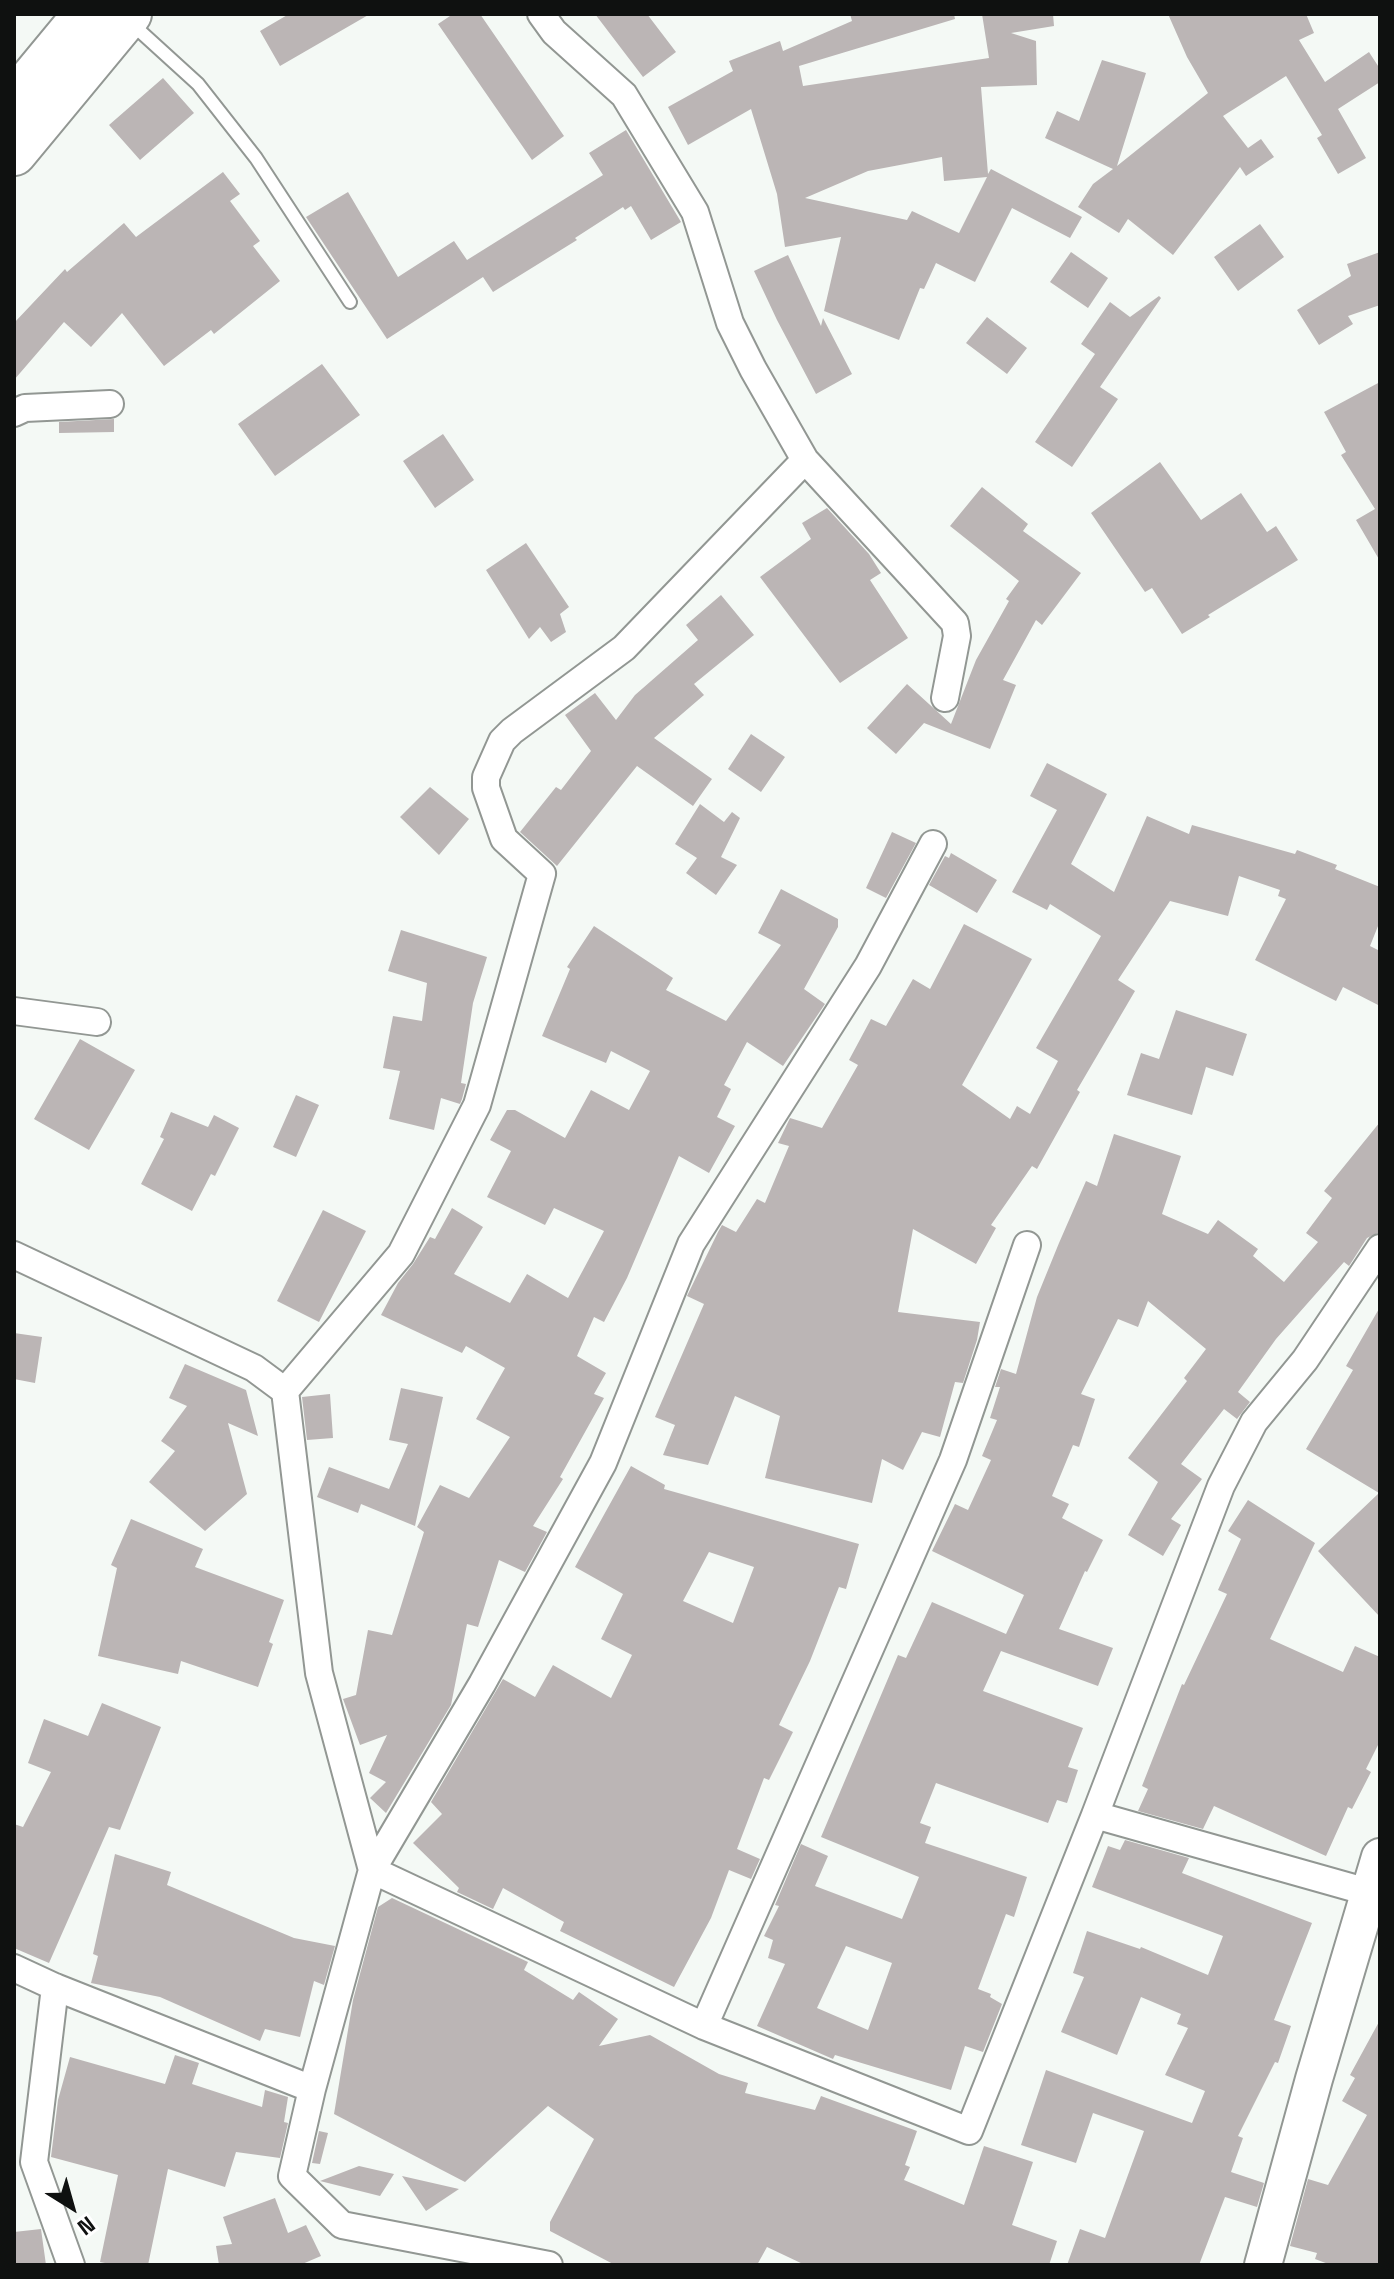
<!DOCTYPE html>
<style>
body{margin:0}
#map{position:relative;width:1394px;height:2279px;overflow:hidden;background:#f4f9f5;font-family:"Space Grotesk",sans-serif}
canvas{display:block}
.frame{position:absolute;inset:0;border:16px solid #0f1110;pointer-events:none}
.north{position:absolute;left:32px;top:2167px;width:80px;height:80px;-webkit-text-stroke:6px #fff;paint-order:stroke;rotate:143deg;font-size:22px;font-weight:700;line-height:32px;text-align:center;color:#0f1110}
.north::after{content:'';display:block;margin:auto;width:28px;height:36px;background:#0f1110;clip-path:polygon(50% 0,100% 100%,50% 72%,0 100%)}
</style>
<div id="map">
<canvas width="1394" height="2279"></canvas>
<div class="frame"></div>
<div class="north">N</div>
</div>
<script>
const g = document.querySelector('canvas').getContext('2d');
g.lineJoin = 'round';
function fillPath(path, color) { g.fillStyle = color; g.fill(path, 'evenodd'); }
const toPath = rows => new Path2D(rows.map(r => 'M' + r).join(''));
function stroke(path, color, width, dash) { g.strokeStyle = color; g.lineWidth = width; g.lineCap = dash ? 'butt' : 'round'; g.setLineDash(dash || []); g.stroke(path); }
fillPath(toPath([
 [289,14,370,14,280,66,260,31],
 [453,14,480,14,564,136,532,160,438,24],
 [595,14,647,14,676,52,643,77],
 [850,14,954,14,955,19,799,66,803,86,989,58,982,14,1053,14,1054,26,1011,33,1036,41,1037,85,981,87,988,174,991,169,1082,217,1070,238,1012,208,975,282,936,263,924,289,920,288,899,340,824,311,841,237,785,247,777,194,751,109,688,145,668,107,733,71,729,61,780,41,783,51,852,21],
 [942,157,944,181,987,177,959,233,912,211,907,220,805,198,868,171],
 [1168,14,1306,14,1314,33,1299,40,1325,82,1369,52,1380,69,1380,82,1338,109,1366,158,1338,174,1317,138,1322,135,1286,76,1223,116,1248,148,1261,139,1274,157,1246,176,1240,167,1173,255,1128,219,1119,233,1078,207,1093,184,1113,169,1045,138,1057,111,1079,121,1102,60,1146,73,1117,166,1208,93,1187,57],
 [163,78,194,113,140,160,109,125],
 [626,130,681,222,651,240,631,206,625,210,623,207,575,238,577,240,493,292,483,277,387,339,306,217,348,192,398,277,454,241,467,260,603,175,589,153],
 [223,172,240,194,230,201,260,241,253,246,280,281,214,334,211,330,164,366,122,313,91,347,64,322,14,380,14,323,65,269,67,272,124,223,136,237],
 [1260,224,1284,257,1238,291,1214,257],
 [1071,252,1108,278,1088,308,1050,282],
 [1380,252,1380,305,1348,316,1353,324,1319,345,1297,310,1351,276,1347,264],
 [788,255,821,326,823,318,852,374,816,394,777,320,754,271],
 [1159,296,1161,298,1100,387,1118,399,1072,467,1035,442,1095,354,1081,344,1110,302,1130,317],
 [987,317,1027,348,1007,374,966,343],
 [322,364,360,415,275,476,238,424],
 [1380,382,1380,561,1356,520,1375,509,1341,455,1346,452,1324,412],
 [114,419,114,432,59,433,59,422],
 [443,434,474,480,435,508,403,461],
 [1160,462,1201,520,1241,493,1267,532,1276,526,1298,560,1208,615,1210,617,1182,634,1152,588,1145,592,1091,513],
 [982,487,1028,524,1023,531,1081,573,1042,625,1036,620,1003,680,1016,685,990,749,924,723,896,754,867,728,907,684,951,724,976,660,1009,601,1006,599,1019,581,950,526],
 [827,508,869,554,881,573,870,580,908,638,840,683,760,577,811,539,802,523],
 [526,543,569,607,560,614,566,632,551,642,540,627,529,639,486,570],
 [721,595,754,635,694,684,704,695,654,738,712,779,693,806,637,766,557,866,520,832,556,787,561,790,591,751,565,715,595,693,616,720,635,695,698,640,686,625],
 [751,734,785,757,761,792,728,769],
 [1047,763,1107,794,1071,864,1114,892,1147,816,1189,834,1192,825,1295,854,1297,850,1337,865,1335,869,1380,887,1380,921,1370,946,1380,951,1380,1006,1343,987,1336,1001,1255,960,1286,899,1278,896,1280,890,1239,876,1228,916,1170,901,1118,980,1135,991,1077,1090,1080,1092,1037,1169,1032,1166,991,1225,996,1228,976,1264,913,1229,898,1312,980,1322,977,1340,963,1383,955,1382,940,1437,922,1432,903,1470,882,1459,872,1503,765,1478,780,1416,735,1396,708,1465,663,1455,675,1425,655,1417,704,1304,687,1296,718,1232,722,1225,736,1232,757,1199,765,1203,789,1146,778,1143,790,1118,822,1128,858,1065,849,1060,871,1019,886,1026,913,979,930,989,964,924,1032,959,962,1085,1010,1119,1017,1106,1030,1114,1058,1061,1036,1048,1101,936,1050,904,1047,910,1012,892,1057,810,1030,796],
 [430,787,469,819,439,855,400,817],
 [700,804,724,822,732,812,740,818,721,857,737,865,716,895,686,873,697,858,675,844],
 [892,832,916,843,886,898,866,888],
 [951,853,997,880,977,913,929,885,945,856,949,858],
 [781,889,838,919,838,927,804,989,825,1004,783,1066,747,1042,724,1085,731,1089,717,1117,735,1126,709,1173,679,1156,627,1278,604,1322,594,1317,577,1356,606,1373,594,1394,604,1398,560,1477,563,1479,533,1526,547,1532,525,1572,499,1560,478,1627,467,1624,451,1705,386,1813,370,1798,386,1782,369,1773,387,1735,360,1745,343,1699,356,1695,368,1630,392,1635,424,1532,417,1527,440,1485,469,1498,510,1437,476,1419,505,1368,466,1346,462,1353,381,1315,398,1283,413,1264,430,1237,435,1239,452,1208,483,1227,454,1274,510,1303,527,1274,568,1298,604,1231,554,1208,545,1225,487,1197,511,1151,490,1140,507,1110,515,1110,565,1138,591,1090,629,1110,650,1071,611,1051,606,1063,542,1036,570,969,567,967,594,926,673,978,666,990,726,1021,781,945,758,933],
 [401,930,487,957,473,1003,461,1083,466,1084,462,1099,460,1104,441,1098,434,1130,389,1119,400,1071,383,1068,393,1016,422,1021,427,983,388,971],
 [1176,1010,1247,1034,1233,1076,1206,1067,1192,1115,1127,1095,1141,1053,1159,1059],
 [80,1039,135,1070,89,1150,34,1119],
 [296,1095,319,1105,296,1157,273,1147],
 [171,1112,208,1127,214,1115,239,1128,215,1176,211,1174,192,1211,141,1184,164,1139,160,1137],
 [1380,1122,1380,1232,1367,1238,1349,1266,1344,1262,1276,1339,1238,1392,1250,1402,1237,1419,1224,1409,1181,1464,1202,1479,1171,1519,1181,1525,1163,1556,1128,1535,1158,1482,1128,1458,1187,1381,1184,1378,1206,1349,1148,1301,1138,1327,1118,1319,1081,1394,1095,1399,1079,1447,1073,1445,1052,1496,1069,1504,1062,1518,1103,1540,1087,1572,1085,1571,1059,1629,1113,1648,1098,1686,1001,1651,983,1691,1083,1728,1068,1767,1078,1770,1067,1803,1057,1800,1048,1823,936,1783,920,1823,931,1827,925,1843,1027,1877,1014,1917,1006,1914,978,1989,991,1994,990,1997,1002,2004,983,2052,965,2046,951,2090,835,2055,833,2059,757,2026,785,1964,768,1958,773,1940,764,1936,779,1906,775,1905,801,1844,828,1856,815,1886,902,1919,919,1877,821,1837,898,1655,906,1658,932,1602,1006,1634,1024,1595,932,1551,955,1504,968,1510,991,1460,982,1456,997,1420,990,1418,1000,1387,995,1387,1001,1369,1016,1374,1037,1297,1059,1243,1086,1181,1097,1186,1114,1134,1181,1156,1162,1214,1208,1234,1218,1220,1258,1249,1253,1256,1284,1282,1318,1242,1306,1233,1332,1198,1324,1191],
 [846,1946,892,1963,868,2030,817,2008],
 [323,1210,366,1231,319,1322,277,1301],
 [1380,1307,1380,1617,1318,1551,1379,1493,1306,1449,1353,1370,1346,1366],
 [14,1333,42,1337,35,1383,14,1379],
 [185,1364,246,1390,258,1436,228,1423,247,1494,205,1531,149,1482,175,1451,161,1441,187,1406,169,1398],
 [401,1388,443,1397,415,1526,361,1504,358,1513,317,1497,329,1467,389,1489,408,1444,389,1440],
 [330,1394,333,1438,307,1440,302,1397],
 [631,1466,665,1485,664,1489,859,1544,846,1589,839,1587,810,1661,779,1725,793,1732,769,1780,764,1778,737,1849,760,1859,751,1879,729,1870,711,1918,674,1987,560,1931,564,1922,503,1888,493,1909,457,1892,459,1888,413,1843,442,1814,431,1802,503,1679,535,1697,553,1665,611,1698,632,1655,601,1639,623,1594,575,1567],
 [709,1552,754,1567,733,1623,683,1601],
 [1248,1500,1315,1543,1270,1639,1343,1672,1355,1646,1380,1657,1380,1741,1366,1769,1371,1772,1352,1809,1348,1807,1326,1856,1214,1806,1203,1829,1138,1811,1148,1789,1142,1786,1182,1684,1184,1685,1227,1594,1218,1590,1241,1539,1228,1531],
 [131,1519,203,1549,195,1567,284,1600,269,1642,273,1644,258,1687,181,1661,178,1674,98,1656,117,1568,111,1565],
 [102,1703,161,1727,120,1830,109,1827,49,1963,14,1948,14,1824,23,1827,51,1772,28,1763,44,1719,88,1736],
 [1125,1840,1189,1858,1182,1873,1312,1923,1274,2020,1291,2026,1278,2063,1275,2062,1238,2136,1243,2138,1231,2172,1264,2183,1257,2207,1225,2197,1199,2265,1067,2265,1080,2229,1105,2238,1144,2131,1093,2113,1076,2163,1021,2145,1046,2070,1192,2123,1205,2091,1165,2075,1188,2028,1177,2024,1181,2014,1141,1997,1117,2055,1061,2032,1084,1977,1073,1973,1087,1931,1140,1949,1141,1947,1208,1975,1223,1936,1092,1887,1108,1846,1120,1850],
 [115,1854,171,1872,167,1885,294,1938,335,1946,324,1985,314,1981,300,2037,265,2029,260,2041,160,1997,91,1983,98,1956,93,1954],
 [392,1898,528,1962,524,1970,573,2000,579,1992,618,2019,599,2046,650,2035,719,2074,748,2083,745,2093,815,2110,821,2096,917,2131,905,2165,910,2167,904,2180,964,2205,984,2146,1033,2162,1012,2225,1057,2241,1049,2265,805,2265,767,2247,757,2265,615,2265,550,2231,550,2222,594,2139,548,2106,465,2182,334,2114,353,2000,378,1907],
 [1380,2020,1380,2265,1331,2265,1315,2259,1317,2253,1290,2246,1308,2179,1328,2185,1367,2115,1342,2101,1355,2078,1350,2075],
 [175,2055,199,2063,192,2084,262,2107,265,2090,288,2097,284,2122,288,2123,280,2158,236,2152,225,2187,168,2169,148,2265,115,2265,100,2262,118,2175,51,2157,58,2100,70,2057,165,2084],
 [319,2131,328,2133,320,2164,312,2163],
 [359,2166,394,2174,380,2196,320,2181],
 [402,2176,459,2189,426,2211],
 [275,2198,288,2233,306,2225,321,2256,300,2265,219,2265,216,2246,232,2244,223,2217],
 [41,2229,46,2265,14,2265,14,2232]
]), '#bbb5b5');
const lane = toPath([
 [131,23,198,84,256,158,350,302]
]);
const street = toPath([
 [541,14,554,32,624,95,695,212,730,323,753,369,805,460,955,623,957,636,945,698],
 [14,413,25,408,110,404],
 [14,1011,97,1022],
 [14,1255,254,1368,285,1391,319,1673,372,1870,704,2026,969,2131,1095,1815,1368,1892],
 [285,1391,401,1254,477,1105,542,874,504,839,486,788,486,777,502,741,512,731,624,648,805,460],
 [1095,1815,1221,1486,1254,1422,1305,1360,1380,1248],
 [14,1968,55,1987,312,2089],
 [55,1987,34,2162,71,2265],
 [704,2026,953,1460,1027,1245],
 [549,2265,342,2225,292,2176,312,2089,372,1870,482,1684,603,1463,691,1244,868,966,933,844]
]);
const secondary = toPath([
 [1263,2265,1314,2079,1380,1857]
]);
const highway = toPath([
 [14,101,86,14],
 [14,153,129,14]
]);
stroke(lane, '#929793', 16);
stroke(street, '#929793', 30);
stroke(secondary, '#929793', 40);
stroke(highway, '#929793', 48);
stroke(lane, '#fff', 12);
stroke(street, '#fff', 26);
stroke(secondary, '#fff', 36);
stroke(highway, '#fff', 44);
</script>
